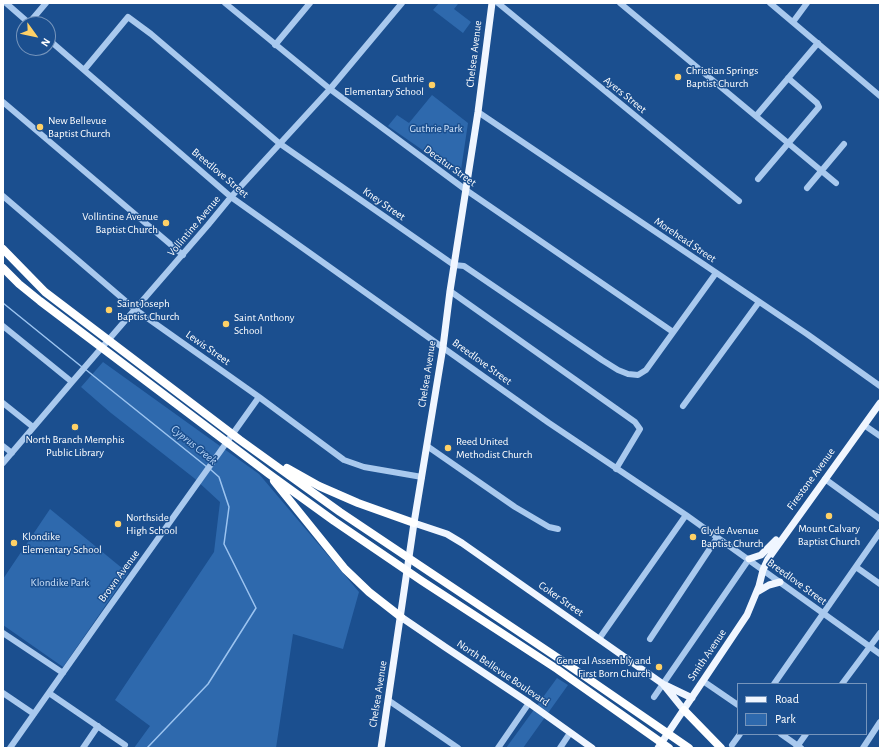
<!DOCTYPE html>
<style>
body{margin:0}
#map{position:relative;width:883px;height:751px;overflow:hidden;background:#1b4f8f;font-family:"Alegreya Sans",sans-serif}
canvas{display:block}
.frame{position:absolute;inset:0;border:4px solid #fff;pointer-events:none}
.legend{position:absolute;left:737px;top:683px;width:130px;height:52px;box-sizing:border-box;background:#1b4f8f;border:1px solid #7695bc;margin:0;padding:5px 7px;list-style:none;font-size:12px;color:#fff}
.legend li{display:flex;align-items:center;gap:8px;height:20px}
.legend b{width:20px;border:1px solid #7695bc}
.north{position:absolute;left:16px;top:16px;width:40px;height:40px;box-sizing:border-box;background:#1b4f8f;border:1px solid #7695bc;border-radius:50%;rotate:123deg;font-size:11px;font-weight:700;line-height:16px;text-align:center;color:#fff}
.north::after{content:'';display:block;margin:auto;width:14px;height:18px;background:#ffd166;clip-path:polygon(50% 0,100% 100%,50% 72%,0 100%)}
</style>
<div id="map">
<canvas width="883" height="751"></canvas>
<div class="frame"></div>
<ul class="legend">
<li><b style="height:5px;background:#f0f6ff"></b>Road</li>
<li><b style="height:11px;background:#2e69ad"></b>Park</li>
</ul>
<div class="north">N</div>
</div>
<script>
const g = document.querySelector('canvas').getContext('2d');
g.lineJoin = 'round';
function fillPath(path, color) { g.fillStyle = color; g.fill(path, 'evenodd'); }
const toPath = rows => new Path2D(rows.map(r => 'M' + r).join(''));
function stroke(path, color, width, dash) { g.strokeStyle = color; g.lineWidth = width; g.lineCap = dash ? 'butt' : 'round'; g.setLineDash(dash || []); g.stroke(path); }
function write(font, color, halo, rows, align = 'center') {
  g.font = font + ' "Alegreya Sans",sans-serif'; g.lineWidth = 3; g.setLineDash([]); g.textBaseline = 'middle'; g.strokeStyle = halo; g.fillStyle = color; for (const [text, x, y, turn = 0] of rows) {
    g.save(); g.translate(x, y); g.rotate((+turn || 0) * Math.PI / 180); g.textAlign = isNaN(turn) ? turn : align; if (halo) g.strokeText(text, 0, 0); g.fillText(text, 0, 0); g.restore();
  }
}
fillPath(toPath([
 [439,3,458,4,454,9,471,22,463,33,433,10],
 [432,95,468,123,461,170,457,173,454,172,388,126,397,115,409,123],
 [103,362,259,474,359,592,343,649,293,634,276,748,134,748,150,726,115,700,214,552,220,502,194,478,111,413,81,387],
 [50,509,128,573,63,667,3,625,3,579],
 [557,678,568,685,523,748,506,748]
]), '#2e69ad');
stroke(toPath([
 [3,303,82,367],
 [85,369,207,467],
 [147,748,208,684,256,608,224,544,229,507,219,477,210,469]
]), '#9cc4f0', 1.5);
stroke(toPath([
 [6,3,30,24],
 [225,3,330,89,466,190,673,332],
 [498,3,739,201],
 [620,3,836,183],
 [770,3,880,96],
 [793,22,807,3],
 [29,23,46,3],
 [48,39,231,197,549,423,686,515,880,654],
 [275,45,310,3],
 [84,70,128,17,151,34,279,143,454,265,464,266,602,360,618,370,628,374,638,375,646,370,716,273],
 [3,102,183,255],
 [478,112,807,334,880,386],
 [756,116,818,43],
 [758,179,819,107,817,103,788,78],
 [807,188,844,144],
 [3,196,136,310,259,397,344,460,364,467,422,477],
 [450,291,635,422,640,429,616,469],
 [3,326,72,382],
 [3,403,33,427],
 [683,406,759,302],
 [864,425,880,436],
 [3,446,12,453],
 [427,446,515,507,549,527,558,529],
 [3,463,72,382,208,225,231,197,330,89,402,3],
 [825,479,880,519],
 [856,567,880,584],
 [3,633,63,673],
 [599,639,686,515],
 [650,639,717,538],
 [703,681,738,705],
 [774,684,880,532],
 [842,684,880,633],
 [3,693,34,714],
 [49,693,125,745],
 [654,697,749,559],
 [388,700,458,748],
 [781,734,801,748],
 [732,745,740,734],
 [10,748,105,613,259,397],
 [83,748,98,726],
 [498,748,529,703],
 [560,748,570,733],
 [796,748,806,734],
 [863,748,880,722]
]), '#a9c9ee', 6);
stroke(toPath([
 [414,523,447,534,462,543,663,684,684,710],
 [749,559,761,555,776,540],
 [757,592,769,585,780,582],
 [401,617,445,647,529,703,592,748],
 [665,685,692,698],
 [381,748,414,523,443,347,450,291,478,112,492,3],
 [658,748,747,615,759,586,763,570,768,559,880,403]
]), '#f0f6ff', 7);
stroke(toPath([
 [3,249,45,292,240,440,340,512,564,662,689,748],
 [3,268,19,284,40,301,269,474,334,521,422,581,557,669,669,748],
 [287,468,319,486,358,503,414,523],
 [274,481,345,569,369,592,401,617],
 [684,710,721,748]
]), '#fff', 8);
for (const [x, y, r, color] of [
 [678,77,4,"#ffd166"],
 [432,85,4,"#ffd166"],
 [40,127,4,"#ffd166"],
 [166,223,4,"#ffd166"],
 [109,310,4,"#ffd166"],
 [226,324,4,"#ffd166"],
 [75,427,4,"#ffd166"],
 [448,448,4,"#ffd166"],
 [829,516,4,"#ffd166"],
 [118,524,4,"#ffd166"],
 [693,537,4,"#ffd166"],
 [14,543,4,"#ffd166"],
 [659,667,4,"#ffd166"]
]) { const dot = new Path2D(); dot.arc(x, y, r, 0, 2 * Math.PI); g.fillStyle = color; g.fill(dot); stroke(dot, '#1b4f8f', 1.5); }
write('11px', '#fff', '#1b4f8f', [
 ["Chelsea Avenue",474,54,-83],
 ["Ayers Street",625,95,39],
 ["Decatur Street",450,166,36],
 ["Breedlove Street",220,173,40],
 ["Kney Street",384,204,35],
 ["Vollintine Avenue",194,226,-50],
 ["Morehead Street",685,240,34],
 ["Lewis Street",208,348,35],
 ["Breedlove Street",482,362,36],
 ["Chelsea Avenue",427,374,-81],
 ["Firestone Avenue",811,479,-54],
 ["Brown Avenue",119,576,-54],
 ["Breedlove Street",797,582,36],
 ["Coker Street",561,599,35],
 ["Smith Avenue",707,655,-56],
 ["North Bellevue Boulevard",503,673,34],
 ["Chelsea Avenue",378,694,-81]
]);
write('11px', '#fff', '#1b4f8f', [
 ["Christian Springs",686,71],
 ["Baptist Church",686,84],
 ["Guthrie",424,79,"right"],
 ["Elementary School",424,92,"right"],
 ["New Bellevue",48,121],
 ["Baptist Church",48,134],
 ["Vollintine Avenue",158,217,"right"],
 ["Baptist Church",158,230,"right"],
 ["Saint Joseph",117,304],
 ["Baptist Church",117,317],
 ["Saint Anthony",234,318],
 ["School",234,331],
 ["North Branch Memphis",75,440,"center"],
 ["Public Library",75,453,"center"],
 ["Reed United",456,442],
 ["Methodist Church",456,455],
 ["Northside",126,518],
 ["High School",126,531],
 ["Mount Calvary",829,529,"center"],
 ["Baptist Church",829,542,"center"],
 ["Clyde Avenue",701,531],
 ["Baptist Church",701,544],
 ["Klondike",22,537],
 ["Elementary School",22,550],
 ["General Assembly and",651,661,"right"],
 ["First Born Church",651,674,"right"]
], 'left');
write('11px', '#cfe3fa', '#1b4f8f', [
 ["Guthrie Park",436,129],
 ["Klondike Park",60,583]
]);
write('italic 12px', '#b5d3f5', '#1b4f8f', [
 ["Cyprus Creek",194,445,39]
]);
</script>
